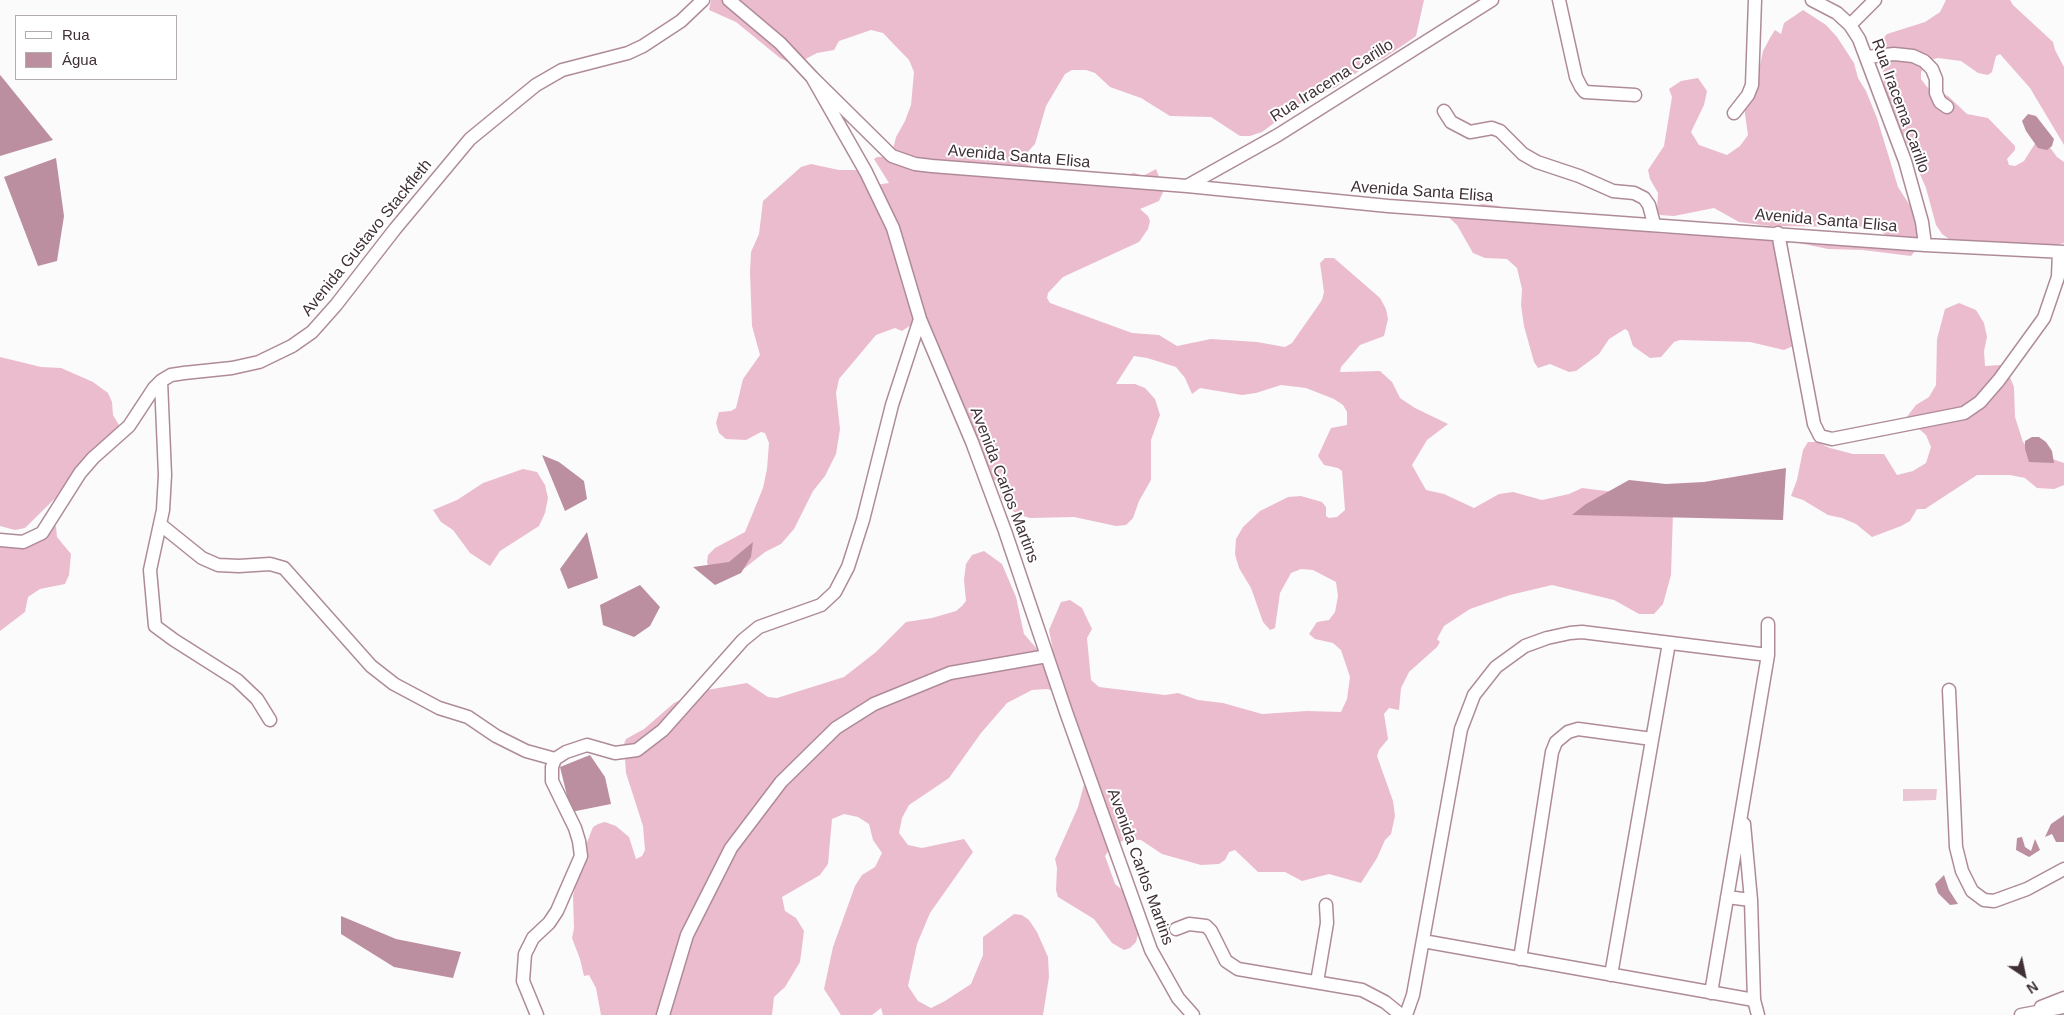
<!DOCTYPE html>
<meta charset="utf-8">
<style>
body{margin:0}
#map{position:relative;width:2064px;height:1015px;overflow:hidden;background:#fbfbfb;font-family:Arial,sans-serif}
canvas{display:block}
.legend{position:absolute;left:15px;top:15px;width:162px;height:65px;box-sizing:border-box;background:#fff;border:1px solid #b2acaf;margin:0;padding:6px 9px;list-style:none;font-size:15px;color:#3f3036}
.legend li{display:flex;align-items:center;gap:10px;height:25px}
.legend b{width:25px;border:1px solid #b2acaf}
.north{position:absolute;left:1999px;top:950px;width:50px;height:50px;-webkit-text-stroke:4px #fff;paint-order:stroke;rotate:146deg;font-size:14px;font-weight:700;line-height:20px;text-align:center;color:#3f3036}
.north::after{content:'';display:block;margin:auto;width:18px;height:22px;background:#3f3036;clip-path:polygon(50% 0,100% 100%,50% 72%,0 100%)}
</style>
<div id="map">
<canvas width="2064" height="1015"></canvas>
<ul class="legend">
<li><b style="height:6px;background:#fff"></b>Rua</li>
<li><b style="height:14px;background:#bb8ea0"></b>Água</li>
</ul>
<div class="north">N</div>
</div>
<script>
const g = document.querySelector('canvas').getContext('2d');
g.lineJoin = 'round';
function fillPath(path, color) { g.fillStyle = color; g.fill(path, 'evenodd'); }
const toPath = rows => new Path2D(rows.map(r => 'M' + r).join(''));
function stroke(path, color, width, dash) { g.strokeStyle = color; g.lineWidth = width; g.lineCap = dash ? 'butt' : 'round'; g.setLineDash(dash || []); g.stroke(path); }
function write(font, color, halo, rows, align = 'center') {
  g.font = font + ' Arial,sans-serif'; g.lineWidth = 4; g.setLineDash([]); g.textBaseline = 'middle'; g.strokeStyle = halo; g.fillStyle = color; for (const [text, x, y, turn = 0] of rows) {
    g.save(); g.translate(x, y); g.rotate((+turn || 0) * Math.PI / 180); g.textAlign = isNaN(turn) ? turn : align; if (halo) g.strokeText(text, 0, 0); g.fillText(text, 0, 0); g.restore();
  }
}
fillPath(toPath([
 [1903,789,1937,789,1936,800,1903,801]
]), '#eac5d4');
fillPath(toPath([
 [711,0,1424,0,1416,36,1412,39,1384,58,1369,64,1336,87,1301,103,1262,132,1250,136,1240,136,1211,117,1170,116,1141,98,1110,87,1095,73,1086,70,1072,70,1065,74,1046,106,1035,144,1023,157,1025,163,1037,169,1066,169,1116,177,1134,173,1143,176,1156,169,1164,190,1159,201,1140,209,1148,216,1150,221,1148,229,1139,242,1063,277,1048,293,1047,298,1050,303,1132,333,1159,335,1177,346,1211,339,1257,342,1285,347,1292,343,1322,300,1324,292,1320,263,1325,258,1334,258,1380,298,1386,309,1388,319,1384,336,1360,345,1341,367,1340,372,1380,371,1392,382,1400,398,1415,408,1448,424,1427,440,1412,465,1426,490,1444,494,1474,508,1499,494,1513,492,1542,500,1569,494,1582,488,1638,495,1673,512,1671,575,1663,604,1654,614,1639,614,1614,600,1552,585,1510,595,1470,609,1444,626,1437,639,1440,642,1437,647,1409,672,1401,688,1399,710,1389,708,1384,714,1388,739,1379,750,1377,756,1393,801,1395,816,1391,834,1385,840,1377,858,1361,883,1329,874,1302,881,1285,872,1258,872,1235,850,1229,852,1225,860,1219,864,1201,865,1162,854,1141,840,1126,839,1111,847,1105,856,1115,884,1131,897,1144,912,1136,942,1130,948,1124,950,1112,943,1094,919,1058,897,1056,890,1057,868,1055,859,1078,807,1086,777,1077,734,1076,719,1071,707,1063,694,1047,689,1032,690,1007,703,981,733,949,778,909,805,902,818,899,833,908,845,922,848,964,839,973,852,930,913,917,944,908,986,918,1001,931,1008,945,1001,971,984,983,955,983,937,1014,914,1022,915,1029,920,1037,932,1048,957,1049,977,1043,1015,883,1015,881,1008,872,1015,841,1015,824,989,833,947,855,886,862,875,875,867,882,853,873,840,869,824,858,817,844,814,832,819,828,864,820,875,782,897,785,911,796,918,804,931,800,962,785,987,774,997,772,1015,601,1015,596,988,589,975,584,976,580,959,572,938,574,928,573,896,584,850,593,827,598,824,605,822,616,826,629,837,636,859,642,856,645,850,643,826,626,773,624,744,626,739,644,729,674,703,701,691,747,683,768,697,777,698,844,677,876,652,906,622,932,618,956,611,962,606,966,601,964,580,966,564,972,555,984,551,1002,564,1016,597,1024,634,1044,657,1054,656,1049,630,1061,602,1070,600,1082,608,1092,629,1087,638,1091,680,1099,687,1165,695,1178,693,1198,700,1223,703,1262,714,1307,711,1341,712,1347,699,1350,677,1341,650,1333,643,1315,639,1309,634,1317,622,1329,620,1335,612,1338,596,1336,582,1313,570,1301,569,1291,573,1280,593,1275,628,1270,630,1263,622,1251,588,1239,568,1235,554,1236,539,1243,527,1260,511,1288,497,1301,496,1322,502,1326,507,1326,516,1329,518,1337,517,1345,510,1342,471,1338,468,1324,465,1318,456,1331,428,1347,425,1347,412,1343,405,1334,399,1306,388,1281,385,1256,393,1242,395,1200,388,1192,394,1185,378,1176,367,1147,358,1134,356,1116,384,1135,384,1145,388,1155,399,1160,415,1151,440,1151,480,1139,501,1133,518,1126,525,1116,526,1074,517,1030,518,1017,514,1008,507,1001,497,998,483,990,476,914,323,902,331,895,328,876,335,839,379,836,393,840,429,836,454,825,476,813,491,794,529,781,544,765,552,736,575,712,573,707,563,708,555,715,548,745,532,763,488,767,469,769,443,765,433,761,432,746,440,726,439,719,433,716,423,719,412,731,411,736,408,743,379,760,355,752,326,750,272,751,252,759,234,763,201,801,167,811,164,839,170,860,170,875,185,889,183,874,159,877,157,888,157,892,153,896,137,905,121,911,105,914,72,909,60,883,33,871,30,839,41,834,50,817,53,794,65,780,58,736,22,709,10],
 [1946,0,2010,0,2013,5,2053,42,2055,50,2064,67,2064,145,2030,88,2000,54,1996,56,1992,72,1988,75,1978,73,1961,61,1938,58,1930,60,1921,72,1921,79,1927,87,1948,96,1967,114,1988,118,2015,146,2015,150,2007,159,2009,165,2015,166,2024,161,2036,142,2046,142,2057,157,2064,162,2064,243,2050,247,1991,241,1962,242,1949,239,1942,234,1936,225,1926,188,1888,101,1884,86,1883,71,1878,59,1878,44,1887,34,1925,22,1940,12],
 [1803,10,1826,25,1837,37,1854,63,1858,78,1866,91,1877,118,1898,187,1918,218,1918,235,1915,251,1911,256,1863,250,1828,249,1794,242,1891,238,1873,227,1770,226,1739,222,1714,208,1674,216,1660,215,1657,210,1658,193,1650,179,1648,170,1664,146,1672,97,1669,89,1681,81,1698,78,1707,91,1704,105,1691,132,1699,145,1727,155,1740,146,1748,135,1744,107,1757,80,1763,51,1770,38,1775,30,1781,34,1784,23],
 [1483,204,1498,206,1521,217,1559,225,1623,226,1655,233,1777,240,1795,341,1793,346,1784,350,1750,342,1680,340,1674,342,1661,357,1650,358,1633,346,1628,331,1625,329,1609,339,1599,354,1576,371,1569,372,1550,364,1538,368,1534,362,1524,326,1521,305,1522,289,1517,268,1507,259,1485,258,1473,253,1457,225,1444,213,1448,210],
 [1959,303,1976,310,1984,323,1987,337,1984,351,1985,366,2000,365,2009,375,2014,387,2015,417,2023,442,2032,452,2064,463,2064,485,2054,489,2037,488,2025,478,2010,475,1977,475,1925,509,1917,509,1910,521,1901,526,1872,537,1856,524,1842,518,1828,515,1803,500,1791,496,1797,480,1803,450,1808,442,1817,442,1830,448,1853,454,1884,454,1897,475,1913,471,1926,463,1931,447,1926,435,1906,418,1916,405,1929,397,1936,385,1937,339,1945,309],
 [0,357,41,367,61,368,93,382,108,393,112,402,113,415,119,425,111,443,25,528,15,530,0,526],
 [523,469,537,472,545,485,548,498,545,513,539,526,500,551,490,566,470,553,453,530,441,522,433,510,457,500,483,483],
 [56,526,57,537,71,554,69,575,65,584,40,589,28,597,25,612,0,631,0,539,36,538]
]), '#ebbcce');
fillPath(toPath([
 [0,75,1,76,53,140,0,156],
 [2028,114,2036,116,2054,139,2052,146,2047,150,2038,148,2026,131,2022,121],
 [56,158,64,216,57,261,38,266,4,177],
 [2032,437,2039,437,2046,442,2052,451,2054,463,2029,462,2025,449,2025,441],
 [542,455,559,462,584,481,587,499,565,511],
 [1786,468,1783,520,1572,515,1586,504,1629,480,1666,484,1704,482],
 [587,532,598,578,568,589,560,569],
 [753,542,751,557,741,573,715,585,693,567,729,562],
 [640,585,660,607,650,626,634,637,603,625,600,605],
 [590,755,605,777,611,804,571,812,560,767],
 [2064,815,2064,842,2056,842,2052,834,2045,837,2051,824],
 [2022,837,2025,847,2031,851,2035,839,2040,850,2029,857,2016,850,2017,838],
 [1944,875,1949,890,1958,904,1950,905,1938,893,1935,884],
 [341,916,396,939,461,952,453,978,394,967,341,934]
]), '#bb8ea0');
const minor = toPath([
 [729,0,780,43,812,77,866,172,893,228,920,319,972,442,1005,531,1066,712,1151,950,1178,998,1193,1015],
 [1559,0,1576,77,1581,87,1585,92,1635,95],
 [1812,0,1837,13,1850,25,1859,39,1905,161,1922,222,1925,245],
 [1850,25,1875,0],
 [1867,57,1894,54,1913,56,1924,61,1932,69,1936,79,1936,93,1940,102,1947,107],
 [812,77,892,156,915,164,932,166,1187,186,1388,206,1925,245,2064,252],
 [1444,111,1451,122,1470,132,1492,128,1500,131,1523,154,1537,162,1579,176,1613,191,1634,193,1644,198,1649,205,1654,224],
 [1734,113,1748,95,1752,85,1755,0],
 [1187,186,1278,135,1492,0],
 [1778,233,1814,424,1820,436,1832,439,1964,413,1980,402,1999,380,2044,318,2058,277,2059,252],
 [161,381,165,475,163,510,150,570,155,626,174,640,237,680,257,699,270,720],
 [161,525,202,558,218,565,239,566,270,564,284,568,371,666,394,684,439,708,468,717,496,736,526,751,555,759],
 [0,540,23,542,42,533,80,473,93,458,129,426,154,388,161,381,171,375,184,373,232,368,259,362,292,346,312,332,336,305,395,229,470,139,536,85,562,70,628,53,643,46,681,21,703,0],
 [1949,690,1956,847,1962,871,1972,891,1984,900,1994,901,2027,889,2064,869],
 [1744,824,1751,900,1754,1000,1758,1015],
 [1727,897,1751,900],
 [1176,929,1189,924,1206,926,1211,931,1226,961,1238,969,1362,990,1385,1002,1401,1015],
 [1423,941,1754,1000],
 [1520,959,1552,752,1556,742,1568,732,1578,729,1652,739],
 [1611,975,1669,643],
 [1317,982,1327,923,1326,905],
 [1711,993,1768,655,1768,624],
 [2041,1007,2064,998],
 [537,1015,523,981,525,954,533,938,549,923,557,911,581,856,579,841,575,828,552,781,552,767,555,759,566,752,587,745,615,753,637,750,663,730,743,640,759,627,821,605,835,592,848,567,863,520,892,405,920,319],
 [663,1015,687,935,731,848,781,782,836,728,874,704,950,673,1047,656],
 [1406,1015,1413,995,1461,729,1474,695,1496,667,1525,646,1547,638,1570,633,1582,632,1768,655],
 [2021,1015,2064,1007]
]);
stroke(minor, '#af8b99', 15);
stroke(minor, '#fff', 12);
write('16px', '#3f3036', '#fff', [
 ["Rua Iracema Carillo",1332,81,-32],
 ["Rua Iracema Carillo",1900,106,70],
 ["Avenida Santa Elisa",1019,157,5],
 ["Avenida Santa Elisa",1422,192,4],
 ["Avenida Santa Elisa",1826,221,5],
 ["Avenida Gustavo Stackfleth",367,238,-51],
 ["Avenida Carlos Martins",1004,485,69],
 ["Avenida Carlos Martins",1140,867,70]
]);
</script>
